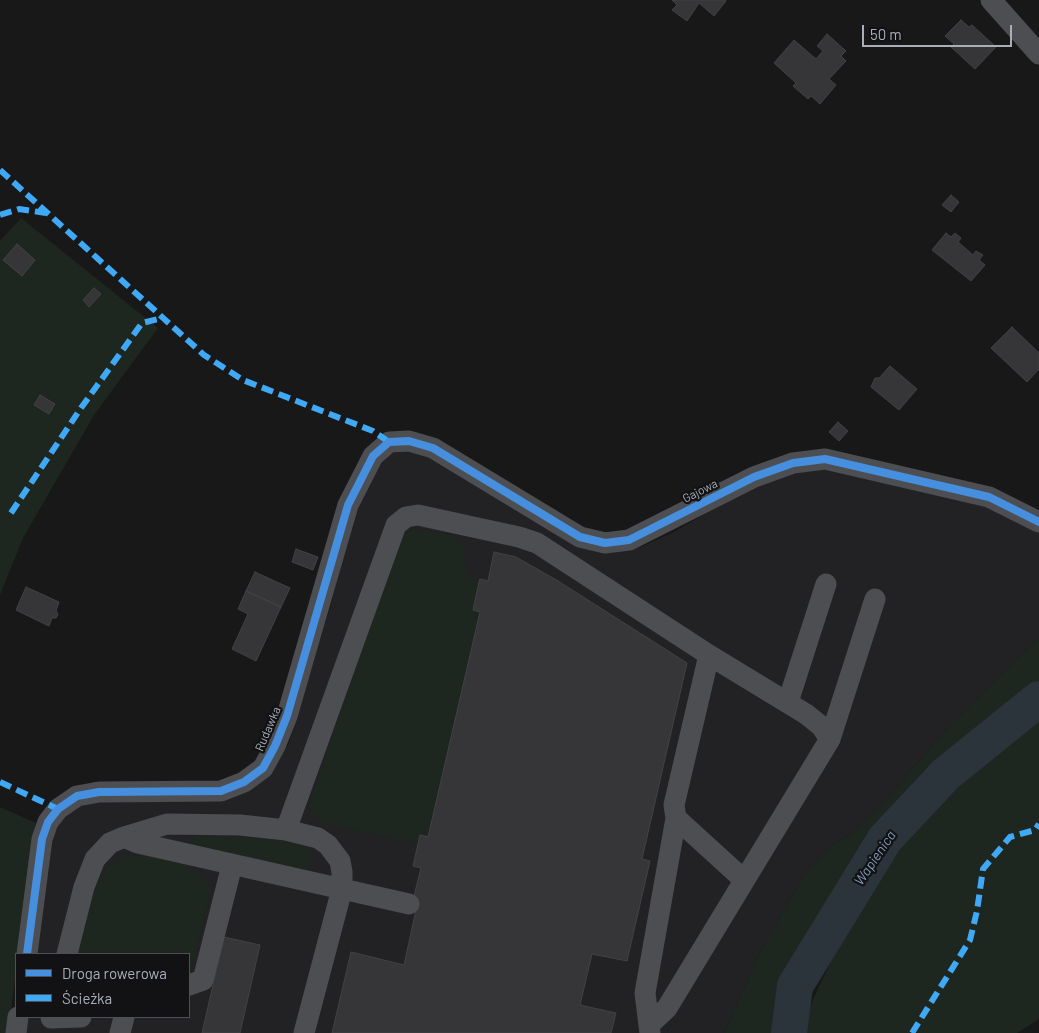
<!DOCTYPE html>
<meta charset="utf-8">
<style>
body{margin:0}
#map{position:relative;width:1039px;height:1033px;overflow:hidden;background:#181819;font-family:Barlow,sans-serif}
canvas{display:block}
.legend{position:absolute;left:15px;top:953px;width:175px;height:65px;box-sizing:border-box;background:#121215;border:1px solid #4e5057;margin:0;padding:6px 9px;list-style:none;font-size:15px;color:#a9aeb9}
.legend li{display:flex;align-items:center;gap:10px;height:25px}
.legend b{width:25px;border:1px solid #4e5057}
.scale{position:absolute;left:862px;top:25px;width:150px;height:22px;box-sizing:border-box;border:2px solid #a9aeb9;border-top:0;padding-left:6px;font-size:15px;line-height:18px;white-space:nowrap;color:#a9aeb9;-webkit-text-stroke:4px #121215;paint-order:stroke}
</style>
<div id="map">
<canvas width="1039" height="1033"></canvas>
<ul class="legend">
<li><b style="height:6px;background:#468fdf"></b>Droga rowerowa</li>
<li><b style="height:6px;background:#3fa9f5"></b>Ścieżka</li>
</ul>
<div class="scale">50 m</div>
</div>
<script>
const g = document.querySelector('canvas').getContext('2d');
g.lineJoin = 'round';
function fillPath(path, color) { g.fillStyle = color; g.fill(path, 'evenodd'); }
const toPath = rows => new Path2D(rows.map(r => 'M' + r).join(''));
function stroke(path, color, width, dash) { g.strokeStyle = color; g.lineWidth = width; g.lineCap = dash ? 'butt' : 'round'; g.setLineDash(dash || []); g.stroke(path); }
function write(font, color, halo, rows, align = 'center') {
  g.font = font + ' Barlow,sans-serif'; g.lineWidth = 4.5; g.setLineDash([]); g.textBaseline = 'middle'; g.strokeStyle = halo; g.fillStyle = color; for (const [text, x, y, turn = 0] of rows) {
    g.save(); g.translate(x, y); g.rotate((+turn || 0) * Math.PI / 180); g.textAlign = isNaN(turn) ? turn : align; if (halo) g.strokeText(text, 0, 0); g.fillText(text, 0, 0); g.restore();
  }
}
fillPath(toPath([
 [409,447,618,551,643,546,672,533,746,490,796,472,830,469,962,497,1039,528,1039,637,951,724,884,802,855,831,828,848,802,878,760,952,724,1033,24,1033,26,1017,189,1017,189,954,34,954,51,841,60,822,78,803,219,798,273,767,289,743,331,604,356,503,384,456,394,449]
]), '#222225');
fillPath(toPath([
 [21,218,158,328,94,415,23,538,0,595,0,241],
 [413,529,452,535,463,545,467,572,473,580,479,582,473,609,480,612,428,837,418,844,323,823,311,813,309,805,398,543,402,537],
 [1039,637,1039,686,943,759,878,825,811,927,784,984,774,1033,724,1033,760,952,802,878,828,848,855,831,884,802,951,724],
 [1039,720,1039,1019,1017,1033,803,1033,812,1002,848,925,892,858,944,792],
 [0,807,36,823,19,954,16,954,16,972,8,1033,0,1033],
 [196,835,294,840,307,845,312,849,312,861,310,865,298,870,193,847,190,840],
 [134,855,151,856,186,865,200,874,209,886,209,898,191,970,189,973,189,954,77,954,98,880,108,866,121,858]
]), '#1e2620');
stroke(toPath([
 [789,1033,795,986,885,839,946,774,1039,699]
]), '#2b333b', 36);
const building = toPath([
 [672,0,725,0,726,1,714,16,699,3,687,21,672,10,677,5,672,0],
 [961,20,969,27,972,25,996,47,975,69,951,47,954,44,945,36,961,20],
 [827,34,846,51,841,56,846,61,829,79,836,85,820,104,811,96,808,99,793,86,796,83,774,63,794,40,816,59,823,51,817,46,827,34],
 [951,195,959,202,951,212,942,205,951,195],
 [946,233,951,237,955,233,961,238,958,242,973,255,976,251,983,255,979,260,985,265,971,281,932,250,946,233],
 [17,244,35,260,22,276,3,260,17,244],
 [94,288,101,294,89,307,83,300,94,288],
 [1012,327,1039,353,1039,369,1027,382,991,348,1012,327],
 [890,366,917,389,899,410,871,387,875,378,879,378,890,366],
 [40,395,55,404,49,414,34,405,40,395],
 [838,422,848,431,839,441,829,432,838,422],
 [296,549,318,557,313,570,292,562,296,549],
 [494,552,516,557,558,581,687,663,642,859,650,861,627,961,592,954,580,1005,616,1013,611,1033,332,1033,351,952,404,965,418,901,413,900,421,868,413,866,420,835,428,837,480,612,473,610,479,582,480,579,488,581,494,552],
 [255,572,290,588,281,607,246,591,255,572],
 [26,587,59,602,56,611,58,614,56,618,52,618,49,626,16,610,26,587],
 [246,591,281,607,256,661,232,649,248,614,238,609,246,591],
 [224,937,260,945,240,1033,202,1033,224,937]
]);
fillPath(building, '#363638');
stroke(building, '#414245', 1);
stroke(toPath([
 [991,0,1039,54],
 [709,655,674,805,676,818,744,880],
 [788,702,826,584],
 [286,830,396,525,406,517,418,515,519,537,537,543,709,655,806,714,821,726,830,739],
 [124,837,138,843,409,904],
 [27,954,42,839,48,822,58,809,77,796,99,792,221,791,244,782,263,768,275,746,287,716,348,505,373,456,389,442,409,441,433,448,580,537,605,543,629,540,754,477,793,463,825,459,989,497,1039,522],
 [67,954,84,887,95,859,110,843,124,837,167,824,240,825,286,830,318,838,328,845,340,861,342,872,342,889,304,1033],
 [189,985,203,980,232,865],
 [51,1018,81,1017],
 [650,1024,667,1008,830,739,875,599],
 [16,1033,18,1017],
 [120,1033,124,1017],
 [650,1033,645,993,676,818]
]), '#4c4e52', 21);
stroke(toPath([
 [0,170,204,355,243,380,373,431,389,442],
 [0,215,19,209,46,213],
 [11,513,81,408,142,323,162,318],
 [0,782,58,809],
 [912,1033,970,940,977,911,983,869,1010,837,1035,830,1039,824]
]), '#3fa9f5', 6, [12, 6]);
stroke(toPath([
 [27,954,42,839,48,822,58,809,77,796,99,792,221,791,244,782,263,768,275,746,287,716,348,505,373,456,389,442,409,441,433,448,580,537,605,543,629,540,754,477,793,463,825,459,989,497,1039,522]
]), '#468fdf', 8);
write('12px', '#a9aeb9', '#121215', [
 ["Gajowa",700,491,-27],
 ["Rudawka",268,729,-67]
]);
write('italic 14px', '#809ab5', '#121215', [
 ["Wapienica",875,858,-56]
]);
</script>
